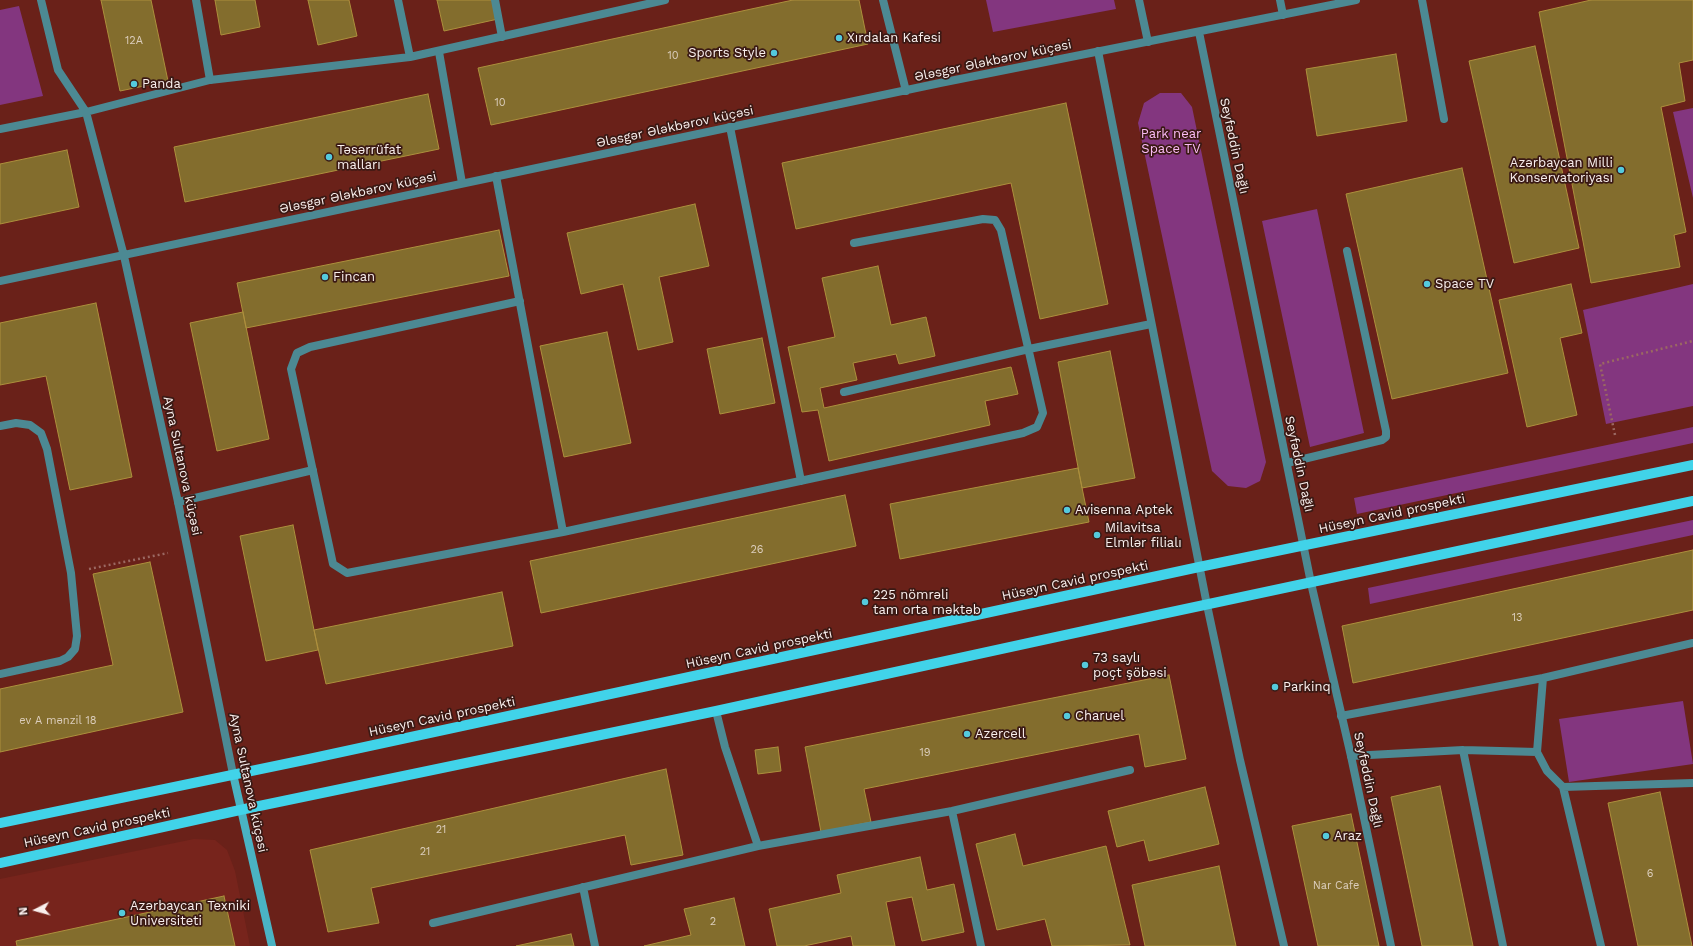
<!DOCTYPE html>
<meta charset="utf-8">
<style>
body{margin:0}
#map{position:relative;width:1693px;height:946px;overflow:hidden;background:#6a2119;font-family:"Work Sans",sans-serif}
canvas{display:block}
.north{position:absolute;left:16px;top:890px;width:40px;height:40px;-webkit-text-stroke:3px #3a1914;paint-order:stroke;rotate:264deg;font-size:11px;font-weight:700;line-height:16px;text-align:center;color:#f9efed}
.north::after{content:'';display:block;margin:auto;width:14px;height:18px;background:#f9efed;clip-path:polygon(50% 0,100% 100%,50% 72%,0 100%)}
</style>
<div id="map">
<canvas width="1693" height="946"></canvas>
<div class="north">N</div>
</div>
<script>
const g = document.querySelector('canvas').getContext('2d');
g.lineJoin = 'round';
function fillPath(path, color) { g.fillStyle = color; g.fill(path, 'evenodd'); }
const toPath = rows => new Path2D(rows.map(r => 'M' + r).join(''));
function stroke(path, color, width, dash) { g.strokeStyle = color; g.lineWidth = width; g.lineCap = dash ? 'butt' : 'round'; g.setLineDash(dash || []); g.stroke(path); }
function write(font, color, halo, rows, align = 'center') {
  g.font = font + ' "Work Sans",sans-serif'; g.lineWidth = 3.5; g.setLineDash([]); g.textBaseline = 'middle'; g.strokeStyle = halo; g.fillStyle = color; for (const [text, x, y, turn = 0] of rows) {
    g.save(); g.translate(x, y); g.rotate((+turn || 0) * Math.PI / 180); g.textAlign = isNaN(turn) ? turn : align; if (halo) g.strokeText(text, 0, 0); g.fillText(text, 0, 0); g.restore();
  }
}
fillPath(toPath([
 [194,839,215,840,227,850,235,871,250,946,0,946,0,879]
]), '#77241c');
fillPath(toPath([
 [986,0,1114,0,1116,9,993,32],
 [19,6,43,96,0,105,0,10],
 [1160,93,1181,93,1192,107,1266,462,1260,481,1246,488,1228,486,1212,471,1138,123,1144,103],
 [1693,108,1693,198,1673,112],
 [1317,209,1364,433,1310,447,1262,221],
 [1693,284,1693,406,1606,424,1583,310],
 [1693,427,1693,443,1357,514,1354,498],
 [1693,520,1693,535,1370,604,1368,588],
 [1683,701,1693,764,1569,782,1559,719]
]), '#83367f');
const building = toPath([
 [101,0,151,0,168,81,120,91,101,0],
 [215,0,255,0,260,27,221,35,215,0],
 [308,0,349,0,357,36,318,45,308,0],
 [437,0,494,0,498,19,444,31,437,0],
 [793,0,859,0,868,44,491,125,478,68,793,0],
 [1591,0,1693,0,1693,60,1679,63,1685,101,1661,107,1686,232,1674,235,1680,267,1591,283,1539,12,1591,0],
 [1535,46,1579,248,1514,263,1469,61,1535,46],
 [1396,54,1407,121,1317,136,1306,69,1396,54],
 [428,94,439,149,185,202,174,147,428,94],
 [1066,103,1108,304,1040,319,1011,183,796,229,782,163,1066,103],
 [67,150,79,207,0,224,0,164,67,150],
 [1462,168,1508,373,1392,399,1346,194,1462,168],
 [695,204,709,266,659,277,673,342,638,350,623,284,581,294,567,233,695,204],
 [499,230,509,276,246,328,237,283,499,230],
 [878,266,891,325,926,317,935,356,899,364,896,354,853,363,857,380,820,388,824,408,1011,367,1018,394,985,401,990,425,829,461,818,410,802,412,788,347,835,337,822,278,878,266],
 [1571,284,1582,333,1560,338,1577,415,1527,427,1499,300,1571,284],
 [96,303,132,477,70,490,46,376,0,385,0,323,96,303],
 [243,312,269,439,217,451,190,323,243,312],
 [607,332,631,443,564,457,540,346,607,332],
 [762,338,775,403,720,414,707,349,762,338],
 [1110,351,1135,478,1082,488,1058,362,1110,351],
 [1078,468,1089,522,900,559,890,504,1078,468],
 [845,495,856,546,541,613,530,561,845,495],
 [293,525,318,650,266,661,240,536,293,525],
 [1693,550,1693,610,1353,683,1342,626,1693,550],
 [150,562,183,712,0,752,0,689,113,665,93,574,150,562],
 [502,592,513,646,326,684,314,630,502,592],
 [1169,675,1186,759,1145,767,1139,734,864,789,871,822,821,832,805,747,1169,675],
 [778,747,781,771,758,774,755,750,778,747],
 [666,769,683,855,631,865,625,835,371,888,379,923,328,932,310,850,666,769],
 [1440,786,1473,946,1422,946,1391,797,1440,786],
 [1205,787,1219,844,1149,861,1144,840,1117,847,1108,811,1205,787],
 [1660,792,1692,946,1638,946,1608,803,1660,792],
 [1351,814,1379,946,1318,946,1292,826,1351,814],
 [1015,834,1023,866,1106,846,1130,945,1052,946,1045,919,997,930,976,844,1015,834],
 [920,857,927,890,954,884,964,932,922,941,912,897,886,902,895,946,853,946,851,936,804,946,777,946,769,909,841,893,837,875,920,857],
 [1219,866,1236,946,1145,946,1132,885,1219,866],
 [224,896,235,946,17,946,16,941,224,896],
 [734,898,745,946,644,946,691,935,684,909,734,898],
 [571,934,574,946,516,946,571,934]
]);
fillPath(building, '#836d2d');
stroke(building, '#ad903d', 1);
stroke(toPath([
 [1615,435,1600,364,1693,341],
 [89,569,168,553]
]), '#9b6862', 2.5, [2, 3]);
stroke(toPath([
 [196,0,210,80],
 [1139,0,1148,42],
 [1422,0,1444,119],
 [439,52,462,183],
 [730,127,801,481],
 [496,176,563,532],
 [520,301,310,347,297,353,291,369,333,564,347,573,563,532,1023,433,1037,427,1043,413,1001,230,995,220,983,219,854,243],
 [844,392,1029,349,1151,324],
 [0,426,16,423,30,425,41,433,47,449,71,573,77,636,75,649,68,657,60,661,0,674],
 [1287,463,1382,440,1386,437,1386,431,1347,251],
 [178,502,313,470],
 [716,711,725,747,758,846],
 [1341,716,1543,678,1693,643],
 [1463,750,1537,752,1547,771,1563,787,1601,946],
 [1537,752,1543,678],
 [1351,756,1463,750,1503,946],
 [1563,787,1693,783],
 [952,811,981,946],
 [583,887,595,946],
 [433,923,758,846,952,811,1130,770]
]), '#4c8993', 8);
stroke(toPath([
 [41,0,58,70,86,112,124,256,178,502,233,774],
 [398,0,410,57],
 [495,0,502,37],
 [883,0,906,91],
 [1280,0,1283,15],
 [1199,32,1311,583],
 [1098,51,1207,605],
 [0,129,86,112,210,80,410,57,665,0],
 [0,281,940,83,1356,0]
]), '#4c8993', 8);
stroke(toPath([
 [1311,583,1351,756,1391,946],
 [1207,605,1240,760,1284,946]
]), '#4c8993', 8);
stroke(toPath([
 [233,774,272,946]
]), '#4ab3c3', 8);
stroke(toPath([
 [0,823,309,759,1199,567,1693,465],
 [0,863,240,810,716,711,1162,614,1693,501]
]), '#41d3e9', 10);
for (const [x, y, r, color] of [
 [839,38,4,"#54cadd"],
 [774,53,4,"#54cadd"],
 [134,84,4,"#54cadd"],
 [329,157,4,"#54cadd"],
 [1621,170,4,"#54cadd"],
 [325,277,4,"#54cadd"],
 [1427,284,4,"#54cadd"],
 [1067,510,4,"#54cadd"],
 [1097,535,4,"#54cadd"],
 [865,602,4,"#54cadd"],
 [1085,665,4,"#54cadd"],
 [1275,687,4,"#54cadd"],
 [1067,716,4,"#54cadd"],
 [967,734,4,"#54cadd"],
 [1326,836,4,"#54cadd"],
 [122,913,4,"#54cadd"]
]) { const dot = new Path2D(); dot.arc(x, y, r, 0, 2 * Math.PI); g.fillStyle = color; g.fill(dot); stroke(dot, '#3a1914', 1.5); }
write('11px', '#dccebd', null, [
 ["12A",134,41],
 ["10",673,56],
 ["10",500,103],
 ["26",757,550],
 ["13",1517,618],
 ["ev A mənzil 18",58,721],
 ["19",925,753],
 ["21",441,830],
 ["21",425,852],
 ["6",1650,874],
 ["Nar Cafe",1336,886],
 ["2",713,922]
]);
write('13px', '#f9efed', '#3a1914', [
 ["Xırdalan Kafesi",847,38],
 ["Sports Style",766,53,"right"],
 ["Panda",142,84],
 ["Təsərrüfat",337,150],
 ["malları",337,165],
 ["Azərbaycan Milli",1613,163,"right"],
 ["Konservatoriyası",1613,178,"right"],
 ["Fincan",333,277],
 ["Space TV",1435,284],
 ["Avisenna Aptek",1075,510],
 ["Milavitsa",1105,528],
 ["Elmlər filialı",1105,543],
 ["225 nömrəli",873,595],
 ["tam orta məktəb",873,610],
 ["73 saylı",1093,658],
 ["poçt şöbəsi",1093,673],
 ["Parkinq",1283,687],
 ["Charuel",1075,716],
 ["Azercell",975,734],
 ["Araz",1334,836],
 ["Azərbaycan Texniki",130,906],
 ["Universiteti",130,921]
], 'left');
write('13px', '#f9efed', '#3a1914', [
 ["Ələsgər Ələkbərov küçəsi",993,61,-12],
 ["Ələsgər Ələkbərov küçəsi",675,127,-12],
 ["Seyfəddin Dağlı",1234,146,78],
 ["Ələsgər Ələkbərov küçəsi",358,193,-12],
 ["Seyfəddin Dağlı",1299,464,78],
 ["Ayna Sultanova küçəsi",182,466,78],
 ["Hüseyn Cavid prospekti",1392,514,-12],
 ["Hüseyn Cavid prospekti",1075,581,-12],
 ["Hüseyn Cavid prospekti",759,649,-12],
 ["Hüseyn Cavid prospekti",442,717,-12],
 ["Seyfəddin Dağlı",1368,780,78],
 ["Ayna Sultanova küçəsi",248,783,78],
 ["Hüseyn Cavid prospekti",97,828,-12]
]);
write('13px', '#fbbbf6', '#3a1914', [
 ["Park near",1171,134],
 ["Space TV",1171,149]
]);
</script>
